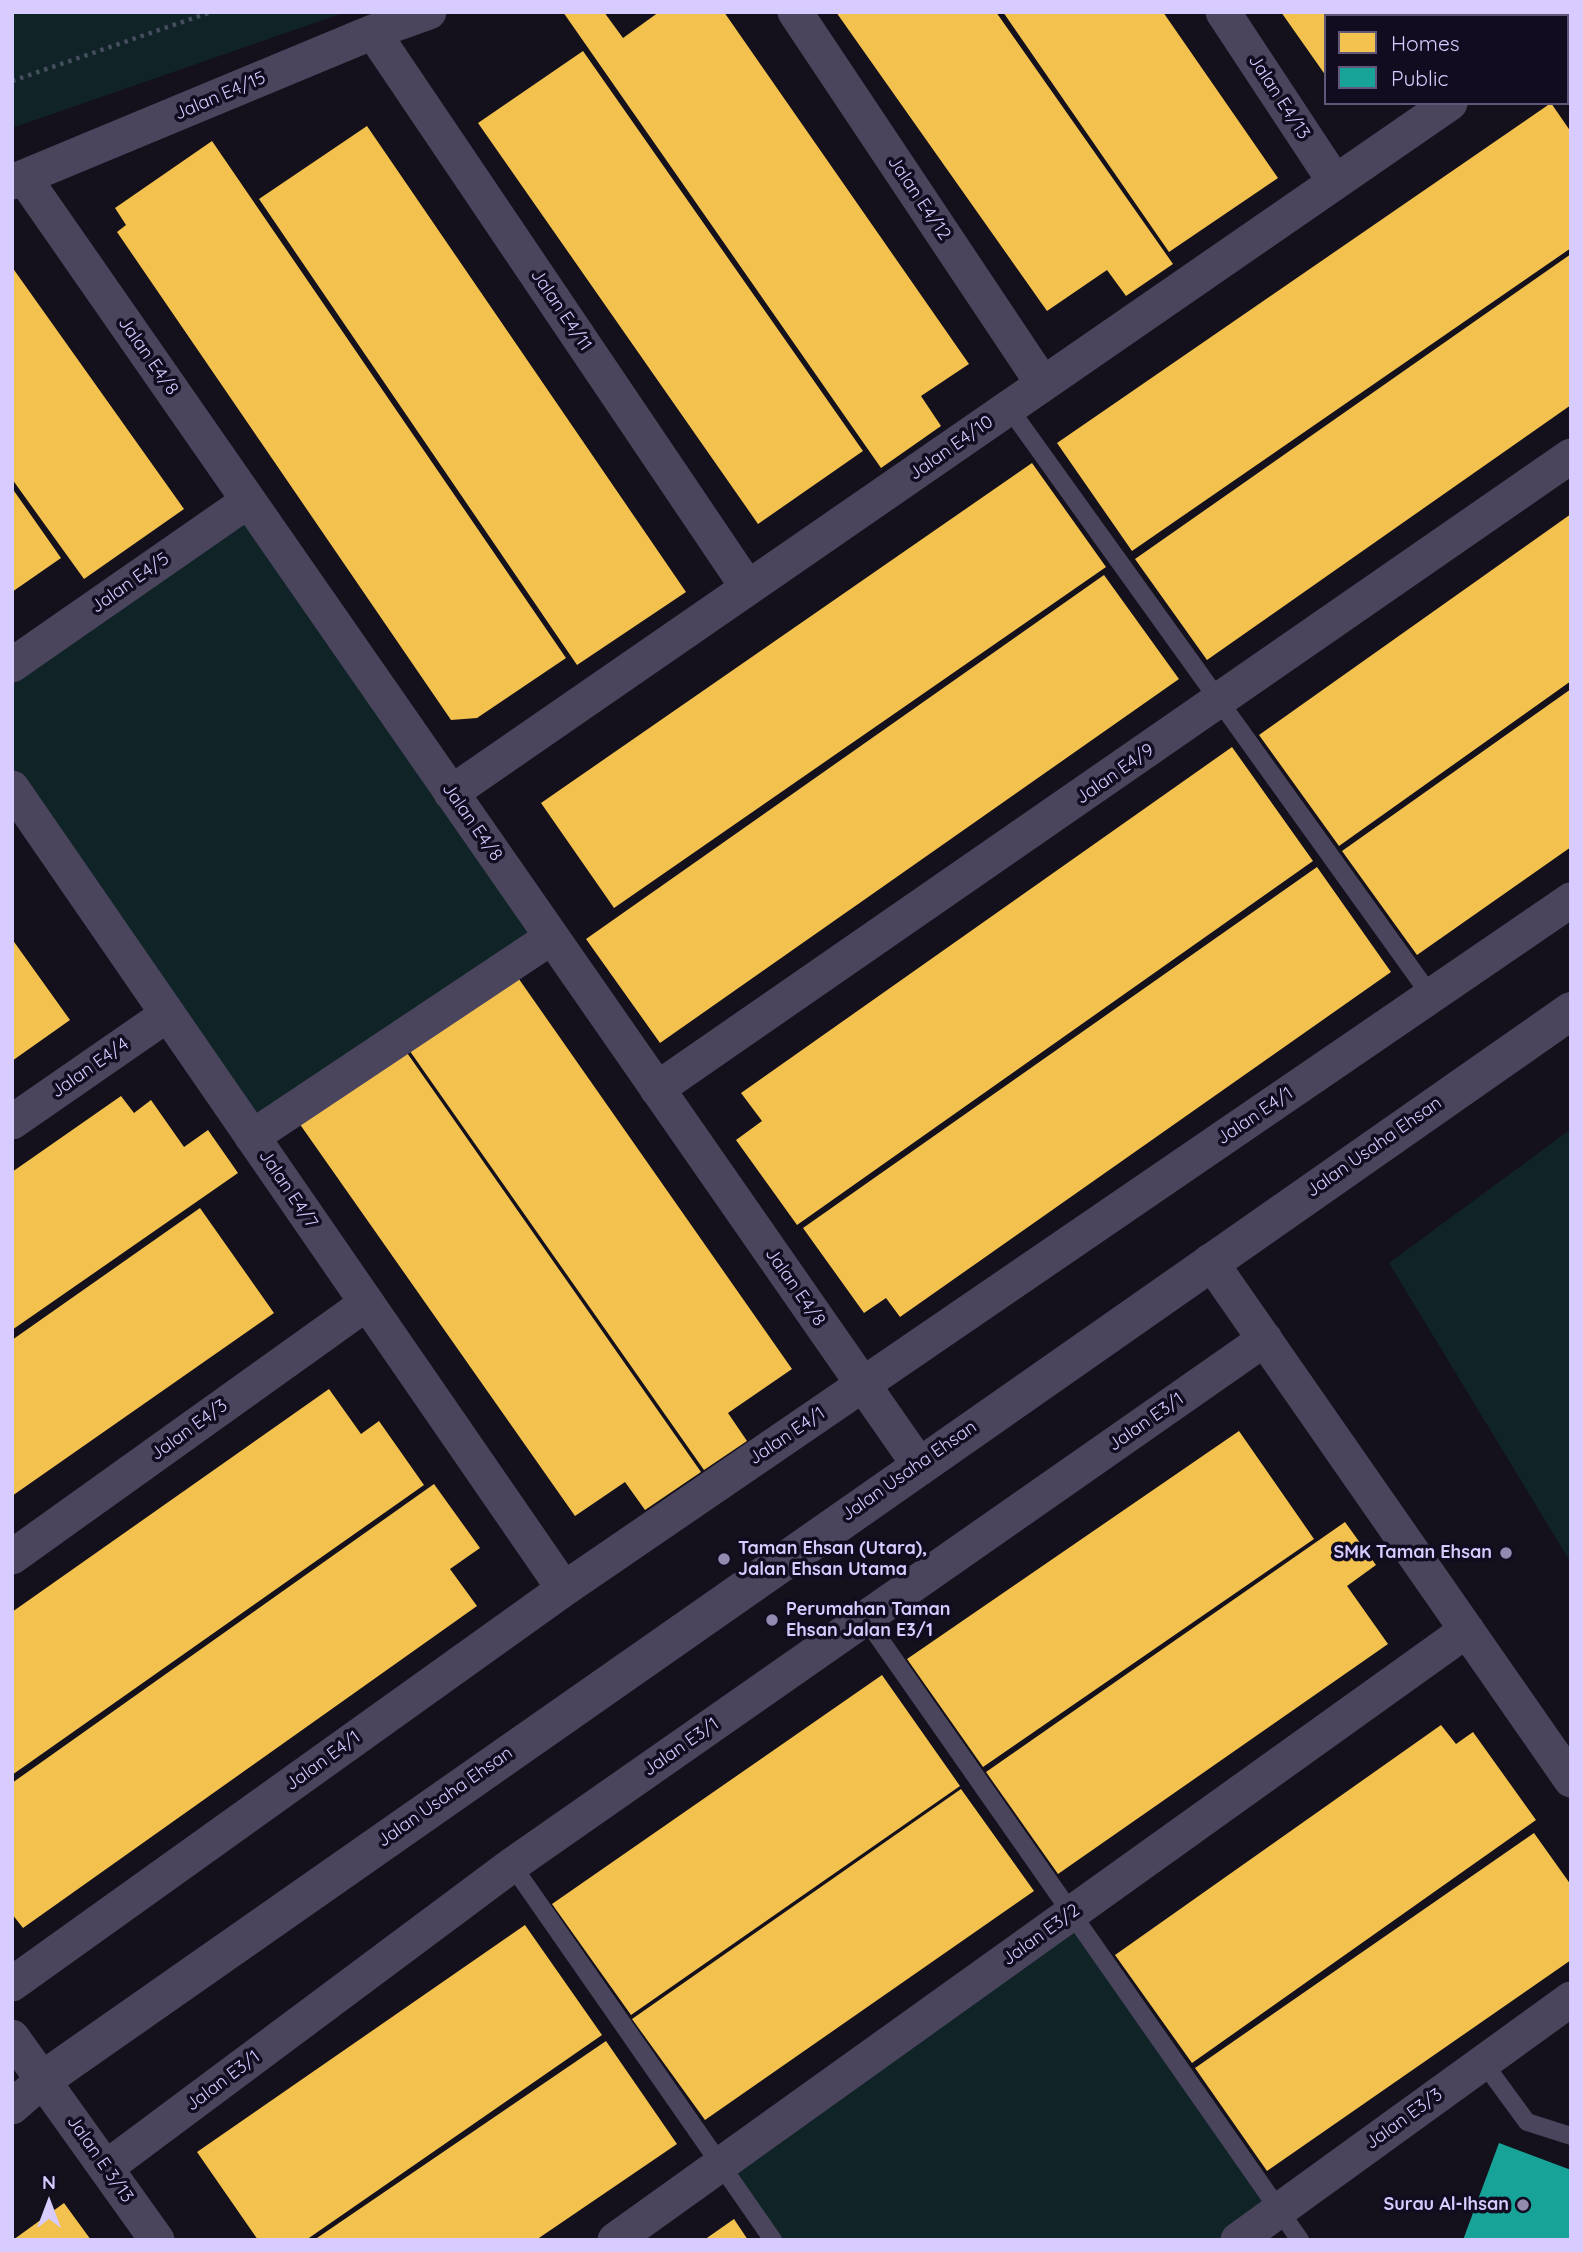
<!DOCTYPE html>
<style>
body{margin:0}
#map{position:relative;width:1583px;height:2252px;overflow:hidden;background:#14101c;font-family:Quicksand,sans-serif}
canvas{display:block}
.frame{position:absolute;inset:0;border:14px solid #d8cbff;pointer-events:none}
.legend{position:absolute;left:1324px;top:14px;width:245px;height:91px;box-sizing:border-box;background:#120c20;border:2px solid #615879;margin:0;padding:9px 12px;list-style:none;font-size:21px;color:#d8cbff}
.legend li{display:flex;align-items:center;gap:14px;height:35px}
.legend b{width:35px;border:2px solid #615879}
.north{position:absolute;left:14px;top:2168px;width:70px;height:70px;-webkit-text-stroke:5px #120c20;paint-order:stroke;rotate:0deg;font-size:19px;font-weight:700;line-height:28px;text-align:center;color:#d8cbff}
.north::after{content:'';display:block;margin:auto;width:24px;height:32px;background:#d8cbff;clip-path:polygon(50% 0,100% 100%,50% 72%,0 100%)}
</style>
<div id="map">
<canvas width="1583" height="2252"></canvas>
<div class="frame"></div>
<ul class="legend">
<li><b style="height:19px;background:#f2c14e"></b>Homes</li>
<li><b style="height:19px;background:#17a398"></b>Public</li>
</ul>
<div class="north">N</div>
</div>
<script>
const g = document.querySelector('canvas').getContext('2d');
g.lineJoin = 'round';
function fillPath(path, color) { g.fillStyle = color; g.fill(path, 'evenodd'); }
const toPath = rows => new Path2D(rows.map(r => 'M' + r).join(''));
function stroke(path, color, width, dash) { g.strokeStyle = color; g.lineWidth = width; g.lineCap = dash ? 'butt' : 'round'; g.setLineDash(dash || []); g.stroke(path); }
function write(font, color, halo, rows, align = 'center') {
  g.font = font + ' Quicksand,sans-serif'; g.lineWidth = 7; g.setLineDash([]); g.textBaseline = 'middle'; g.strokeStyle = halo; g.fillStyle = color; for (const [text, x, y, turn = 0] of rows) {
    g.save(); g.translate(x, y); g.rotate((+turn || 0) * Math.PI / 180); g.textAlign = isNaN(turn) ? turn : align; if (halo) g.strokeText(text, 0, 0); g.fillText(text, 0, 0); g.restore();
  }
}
fillPath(toPath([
 [12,12,346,12,12,128],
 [248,501,552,937,252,1137,12,788,12,665],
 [1571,1129,1571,1563,1389,1263],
 [1072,1913,1279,2210,1238,2240,773,2240,720,2164]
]), '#102428');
fillPath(toPath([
 [563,12,604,12,623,38,659,12,724,12,969,364,921,396,941,426,881,468],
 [836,12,996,12,1173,264,1126,296,1107,270,1047,311],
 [1003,12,1163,12,1278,178,1169,252],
 [1281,12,1434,12,1436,16,1326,16,1326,76],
 [1440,12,1533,12,1528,16,1442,16],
 [583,51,863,451,758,524,478,123],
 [1551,103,1571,132,1571,248,1132,551,1057,443],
 [367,126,686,592,577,665,259,199],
 [212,141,566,658,477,718,451,720,117,232,126,225,115,208],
 [1571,254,1571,405,1207,660,1135,559],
 [12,267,184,509,84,579,12,479],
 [1032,463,1106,567,614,908,541,803],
 [12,488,61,558,12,592],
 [1571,514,1571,681,1339,846,1259,735],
 [1104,575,1179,679,660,1043,586,939],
 [1571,689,1571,847,1417,955,1342,851],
 [1232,747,1313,861,797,1225,736,1140,762,1121,741,1093],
 [1317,867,1391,972,900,1317,886,1298,864,1313,803,1228],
 [12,939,70,1020,12,1061],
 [514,972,792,1369,728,1413,747,1441,704,1470,407,1047],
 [405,1050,701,1472,645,1510,625,1482,575,1516,299,1123],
 [121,1096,134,1113,151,1100,184,1147,208,1130,238,1173,12,1330,12,1172],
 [200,1208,274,1313,12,1496,12,1340],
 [329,1389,361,1434,379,1421,424,1485,12,1775,12,1612],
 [1239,1431,1314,1539,983,1767,907,1659],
 [434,1484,480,1548,450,1569,477,1606,23,1928,12,1914,12,1783],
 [1345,1522,1376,1565,1347,1586,1388,1644,1058,1874,986,1772],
 [882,1675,960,1786,631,2015,552,1904],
 [1441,1725,1456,1744,1473,1732,1536,1820,1192,2063,1115,1955],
 [961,1789,1034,1891,705,2120,632,2019],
 [1534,1833,1571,1885,1571,1960,1267,2171,1195,2068],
 [525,1925,602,2035,306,2240,258,2240,197,2152],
 [606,2041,677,2144,536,2240,314,2240],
 [64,2203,91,2240,13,2240],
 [734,2219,748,2240,704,2240]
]), '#f2c14e');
fillPath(toPath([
 [1499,2143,1571,2170,1571,2240,1463,2240]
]), '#17a398');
stroke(toPath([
 [12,81,211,12]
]), '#444e5d', 4.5, [3.5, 5]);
stroke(toPath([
 [1567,90,1571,95],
 [1009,408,1431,996],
 [865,1618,1300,2240],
 [512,1865,773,2240],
 [1483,2062,1527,2122,1571,2136]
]), '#4a455d', 18);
stroke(toPath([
 [795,12,1043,384],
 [1223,12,1335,182],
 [1567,24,1571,22],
 [373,32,748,588],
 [25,179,919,1465],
 [12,182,373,32,429,12],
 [12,665,248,501],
 [12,788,564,1589],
 [451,793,1450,103],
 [657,1089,1571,456],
 [12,1122,168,1014],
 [252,1137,552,937],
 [1210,1261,1571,1780],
 [12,1557,367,1303],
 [12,1984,564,1589,1571,900],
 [12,2037,157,2240],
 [12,2107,44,2079],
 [107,2167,512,1865,1265,1339],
 [615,2240,1467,1630],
 [1238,2240,1571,1999]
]), '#4a455d', 35);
stroke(toPath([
 [44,2079,1571,1011]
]), '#4a455d', 38);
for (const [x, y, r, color] of [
 [1506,1553,7,"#938ab0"],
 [724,1559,7,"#938ab0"],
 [772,1620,7,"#938ab0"],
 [1523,2205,7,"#938ab0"]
]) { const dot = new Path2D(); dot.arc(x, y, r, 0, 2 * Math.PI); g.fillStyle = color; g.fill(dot); stroke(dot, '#120c20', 2.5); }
write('18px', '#d8cbff', '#120c20', [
 ["Jalan E4/15",220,96,-23],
 ["Jalan E4/13",1279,97,57],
 ["Jalan E4/12",919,198,56],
 ["Jalan E4/11",561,310,56],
 ["Jalan E4/8",148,356,55],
 ["Jalan E4/10",951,448,-35],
 ["Jalan E4/5",130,583,-35],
 ["Jalan E4/9",1115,774,-35],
 ["Jalan E4/8",472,822,55],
 ["Jalan E4/4",90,1068,-35],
 ["Jalan E4/1",1255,1116,-34],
 ["Jalan Usaha Ehsan",1374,1147,-35],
 ["Jalan E4/7",288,1189,56],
 ["Jalan E4/8",795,1287,55],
 ["Jalan E3/1",1146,1422,-35],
 ["Jalan E4/3",189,1430,-36],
 ["Jalan E4/1",787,1436,-34],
 ["Jalan Usaha Ehsan",909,1471,-35],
 ["Jalan E3/1",681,1747,-35],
 ["Jalan E4/1",323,1761,-36],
 ["Jalan Usaha Ehsan",445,1797,-35],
 ["Jalan E3/2",1041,1935,-36],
 ["Jalan E3/1",223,2081,-37],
 ["Jalan E3/3",1404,2119,-36],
 ["Jalan E 3/13",100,2159,55]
]);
write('bold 18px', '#d8cbff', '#120c20', [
 ["Taman Ehsan (Utara),",738,1549],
 ["Jalan Ehsan Utama",738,1570],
 ["SMK Taman Ehsan",1492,1553,"right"],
 ["Perumahan Taman",786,1610],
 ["Ehsan Jalan E3/1",786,1631],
 ["Surau Al-Ihsan",1509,2205,"right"]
], 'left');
</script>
